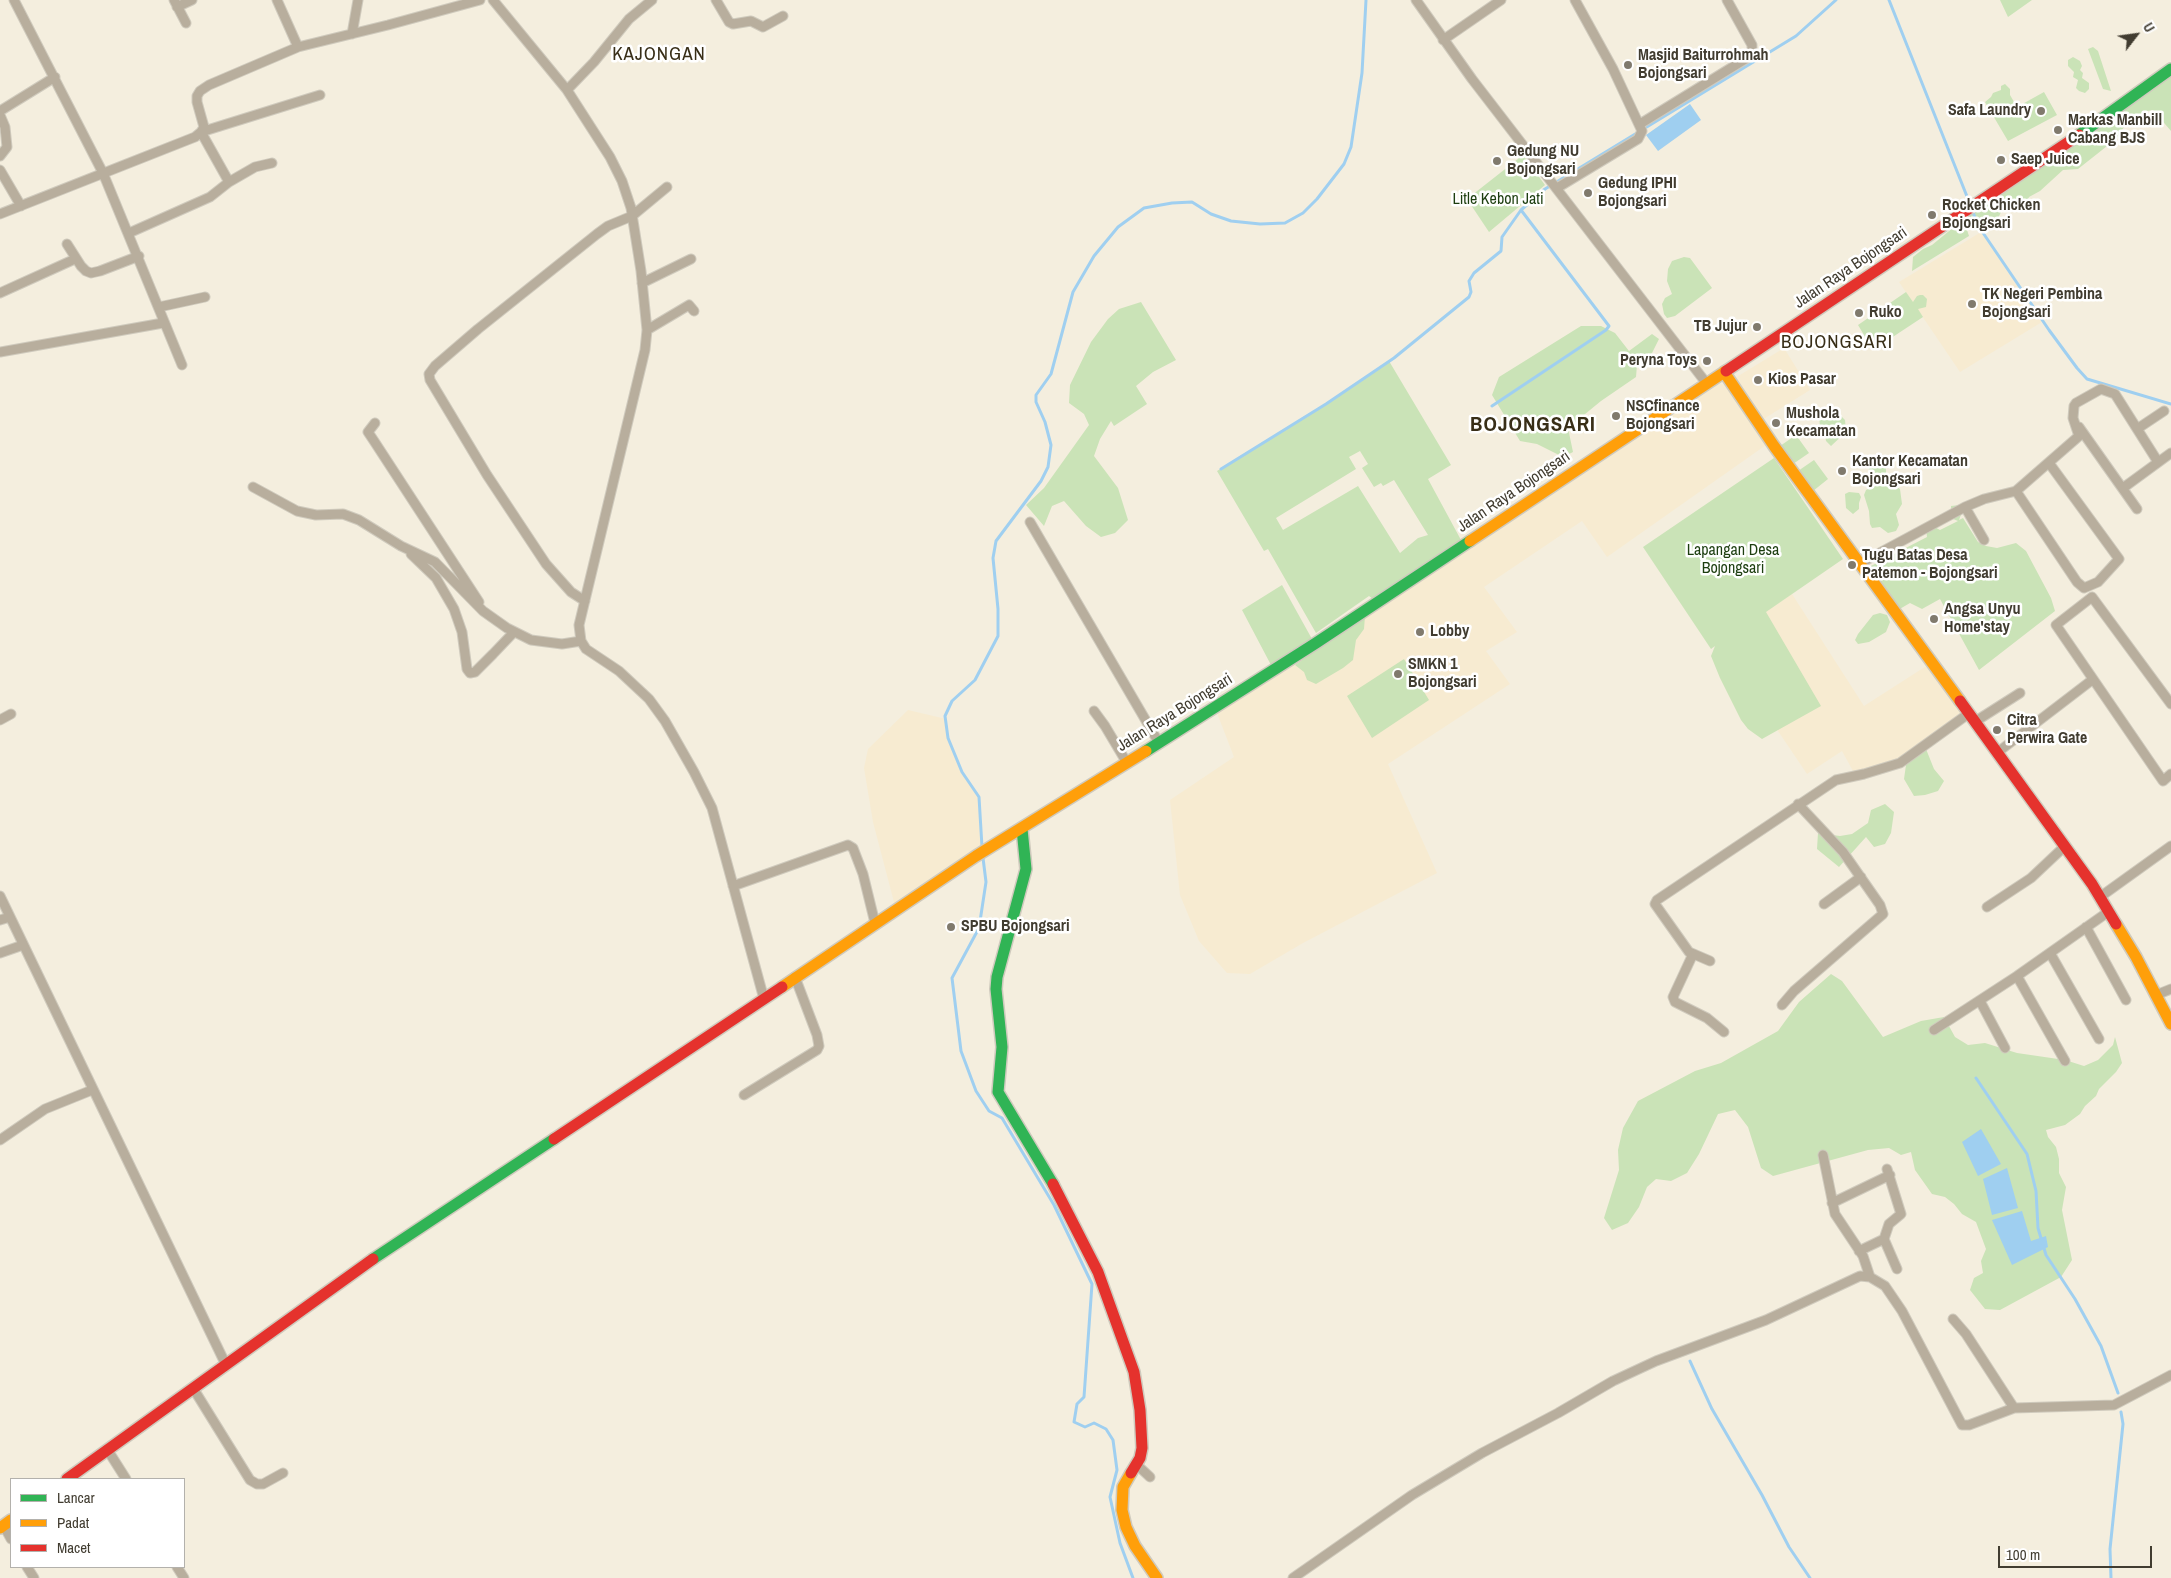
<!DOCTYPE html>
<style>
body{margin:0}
#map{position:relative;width:2171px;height:1578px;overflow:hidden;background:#f4eede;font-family:"Archivo Narrow",sans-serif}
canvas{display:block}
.legend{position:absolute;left:10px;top:1478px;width:175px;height:90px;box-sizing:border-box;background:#fff;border:1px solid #b3b1ac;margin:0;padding:6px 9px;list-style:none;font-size:15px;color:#413c30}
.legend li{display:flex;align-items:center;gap:10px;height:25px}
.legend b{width:25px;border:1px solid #b3b1ac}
.north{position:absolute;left:2111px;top:10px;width:50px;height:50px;-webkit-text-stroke:4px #fff;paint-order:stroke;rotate:60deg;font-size:14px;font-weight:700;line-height:20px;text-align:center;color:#413c30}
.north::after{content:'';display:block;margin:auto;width:18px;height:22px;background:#413c30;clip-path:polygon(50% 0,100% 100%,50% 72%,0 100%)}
.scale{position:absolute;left:1998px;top:1546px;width:154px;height:22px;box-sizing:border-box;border:2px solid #413c30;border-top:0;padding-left:6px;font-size:15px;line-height:18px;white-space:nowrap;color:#413c30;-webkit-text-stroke:4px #fff;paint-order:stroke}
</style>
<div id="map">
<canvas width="2171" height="1578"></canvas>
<ul class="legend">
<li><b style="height:6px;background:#30b455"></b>Lancar</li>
<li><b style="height:6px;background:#ff9f0a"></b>Padat</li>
<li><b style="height:6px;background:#e5322d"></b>Macet</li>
</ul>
<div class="north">U</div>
<div class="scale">100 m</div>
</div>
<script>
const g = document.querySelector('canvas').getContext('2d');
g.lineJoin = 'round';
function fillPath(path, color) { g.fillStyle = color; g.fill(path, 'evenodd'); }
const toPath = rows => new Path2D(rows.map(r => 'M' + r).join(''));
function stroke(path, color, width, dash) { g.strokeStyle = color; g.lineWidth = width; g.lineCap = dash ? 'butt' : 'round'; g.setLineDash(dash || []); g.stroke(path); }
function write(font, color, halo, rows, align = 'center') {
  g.font = font + ' "Archivo Narrow",sans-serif'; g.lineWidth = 5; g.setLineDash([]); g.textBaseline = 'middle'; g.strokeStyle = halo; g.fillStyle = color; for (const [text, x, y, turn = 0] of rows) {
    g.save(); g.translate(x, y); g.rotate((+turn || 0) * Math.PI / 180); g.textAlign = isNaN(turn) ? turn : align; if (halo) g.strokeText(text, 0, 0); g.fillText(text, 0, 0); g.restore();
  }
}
fillPath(toPath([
 [1981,232,2042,322,1960,372,1899,282],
 [1784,348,1810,390,1762,420,1735,378],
 [1719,384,1728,385,1766,445,1607,557,1582,521,1484,587,1517,632,1486,651,1510,684,1388,764,1437,873,1303,943,1250,974,1227,973,1199,941,1180,895,1170,800,1234,757,1217,713],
 [1792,594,1864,706,1931,663,1962,714,1900,760,1865,771,1853,771,1842,751,1807,774,1776,728,1752,621],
 [908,710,946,719,948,738,962,772,979,797,982,848,895,906,873,822,864,768,868,749]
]), '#f7ebd1');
fillPath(toPath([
 [2000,0,2032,0,2008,17],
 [2093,47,2098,51,2111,91,2103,89,2088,49],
 [2073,57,2080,61,2082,66,2080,70,2083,73,2082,78,2089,83,2089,89,2085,93,2079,91,2076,88,2078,80,2073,77,2074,72,2068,66,2068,60],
 [2171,75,2171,131,2153,110,2142,112,2137,121,2124,127,2116,139,2078,169,2063,170,2040,191,2029,197,2025,207,2012,212,2001,212,1996,223,1977,231,1972,225,1969,214],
 [2005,84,2010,89,2010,95,2017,107,2044,92,2057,115,2008,141,1985,102,1991,97,1993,93,2001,90,2001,86],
 [1523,155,1545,185,1489,232,1467,199],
 [1954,227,1967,230,1969,236,1912,271,1913,257,1923,249,1932,245],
 [1684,257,1690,258,1712,288,1675,316,1667,318,1664,314,1662,304,1665,298,1672,294,1667,281,1668,269,1672,261],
 [1906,292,1913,302,1917,296,1920,295,1923,295,1927,299,1926,307,1918,309,1923,317,1873,350,1858,325],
 [1141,302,1176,360,1153,372,1136,386,1147,404,1114,426,1111,421,1100,439,1094,456,1118,488,1128,520,1115,533,1101,537,1086,526,1064,501,1052,506,1044,526,1026,505,1044,488,1089,425,1084,414,1069,403,1070,385,1091,342,1108,319,1119,309],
 [1581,326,1601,326,1615,333,1629,351,1652,334,1659,339,1652,353,1637,365,1636,377,1601,401,1568,428,1573,452,1563,457,1537,444,1520,441,1492,395,1499,377],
 [1389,361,1451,465,1428,479,1461,540,1373,599,1369,596,1316,633,1268,549,1264,551,1217,471,1326,404],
 [1360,451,1368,464,1362,468,1374,487,1381,483,1383,486,1394,480,1428,535,1418,538,1400,553,1358,486,1283,530,1276,518,1356,469,1349,457],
 [1831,408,1837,412,1845,420,1846,432,1831,446,1826,441,1824,429,1820,427,1819,416],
 [1796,435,1809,453,1793,464,1780,446],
 [1774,458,1843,559,1766,612,1821,706,1762,739,1748,729,1741,720,1720,678,1711,656,1715,646,1711,649,1643,547],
 [1814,460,1828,479,1813,491,1798,471],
 [1871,460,1881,461,1886,466,1886,473,1883,477,1878,479,1873,476,1868,467],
 [1876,482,1890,482,1900,489,1902,504,1896,514,1899,525,1896,531,1888,533,1880,527,1872,528,1870,524,1869,511,1864,495,1866,490,1875,486],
 [1849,492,1859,493,1861,497,1859,503,1859,509,1853,514,1846,508,1845,494],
 [1960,505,1962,512,1959,520,1963,518,1978,542,1986,546,1997,548,2016,543,2026,551,2051,598,2055,611,1979,670,1940,599,1922,609,1910,603,1898,610,1869,567,1927,537,1926,528,1931,525,1940,530,1958,521,1953,519,1951,515,1951,506],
 [1282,585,1312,639,1271,665,1242,610],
 [1880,613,1887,615,1890,622,1886,632,1869,642,1858,644,1855,640,1858,634,1873,615],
 [1365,616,1364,629,1356,640,1353,660,1343,668,1316,684,1307,680,1304,672,1295,665],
 [1404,659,1429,700,1372,738,1347,696],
 [1926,749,1934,769,1944,781,1938,791,1925,795,1914,796,1904,779,1906,765],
 [1885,804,1894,812,1891,833,1885,844,1874,847,1866,837,1839,867,1817,849,1818,833,1840,836,1852,834,1868,823,1871,810],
 [1831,974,1842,981,1883,1037,1921,1021,1944,1017,1955,1037,1968,1045,1985,1043,2017,1053,2065,1060,2084,1066,2098,1060,2113,1045,2115,1037,2122,1063,2116,1072,2099,1089,2096,1096,2085,1106,2080,1114,2065,1125,2046,1130,2048,1137,2056,1147,2059,1159,2059,1173,2066,1187,2062,1210,2072,1260,2061,1277,2000,1310,1985,1309,1970,1290,1974,1278,1983,1273,1981,1261,1986,1249,1976,1222,1962,1214,1954,1204,1945,1197,1932,1194,1915,1170,1911,1152,1901,1155,1889,1148,1868,1150,1773,1176,1761,1168,1748,1127,1735,1110,1718,1114,1699,1154,1687,1173,1671,1181,1656,1179,1647,1187,1639,1207,1628,1223,1612,1230,1604,1218,1619,1170,1618,1150,1623,1128,1638,1101,1695,1071,1721,1063,1778,1031,1799,1002]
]), '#cae3b7');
fillPath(toPath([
 [1690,104,1701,120,1658,151,1646,135],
 [1981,1129,2001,1164,1978,1176,1962,1142],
 [2007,1168,2018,1208,1992,1215,1983,1179],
 [2022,1211,2031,1241,2046,1236,2048,1247,2012,1265,1992,1220]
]), '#9fcff0');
stroke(toPath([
 [1889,0,1970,204],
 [1973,212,1977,224,2049,330,2077,368,2087,379,2171,404],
 [1492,406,1606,330,1609,326,1521,210],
 [1221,469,1326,404,1394,358,1469,297,1471,292,1469,281,1474,273,1501,251,1502,237,1521,210,1545,189,1796,36,1836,0],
 [982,847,979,797,962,772,948,738,945,716,952,701,975,680,998,636,998,609,993,558,996,541,1041,481,1048,467,1051,445,1045,422,1036,402,1036,395,1051,374,1073,292,1094,256,1118,227,1144,208,1172,203,1192,202,1211,214,1231,221,1260,224,1285,223,1303,213,1317,199,1344,164,1351,147,1362,73,1366,0],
 [983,858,986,882,979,928,952,978,961,1051,976,1091,989,1111,1002,1118,1054,1205,1092,1284,1084,1397,1077,1404,1074,1422,1085,1427,1094,1423,1106,1429,1113,1440,1117,1470,1110,1497,1120,1543,1133,1578],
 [1976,1078,2027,1154,2036,1191,2038,1228,2046,1255,2075,1299,2101,1346,2118,1393],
 [1690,1361,1712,1409,1762,1495,1789,1547,1810,1578],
 [2111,1578,2110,1549,2123,1424,2121,1412]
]), '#9fcff0', 3);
const street = toPath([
 [14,0,103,173,182,365],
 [174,0,186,23],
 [277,0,298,47],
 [493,0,567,90,610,157,622,181,631,208,641,271,647,330,645,350,579,625,581,641,586,649,619,671,649,699,665,721,694,772,712,808,764,999],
 [716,0,729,22,733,24,751,21,763,27,783,16],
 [1416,0,1472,79,1707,384],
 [177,7,192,0],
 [352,34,358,0],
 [1443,40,1501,0],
 [567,90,594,62,629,19,652,0],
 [0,111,55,77],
 [0,115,5,127,7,147,0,156],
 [1640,124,1752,55,1752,45,1727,0],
 [0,170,21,206],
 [229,182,201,132,320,95],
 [1557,188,1638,139,1642,131,1613,69,1575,0],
 [0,214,195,137,201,132,204,127,197,102,197,96,200,91,209,85,298,47,388,25,480,0],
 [129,233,210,197,229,182,255,167,272,163],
 [67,244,81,266,86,271,91,273,100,271,139,256],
 [642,283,691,259],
 [0,293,75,259],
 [159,307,205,297],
 [647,330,689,305,694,311],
 [0,352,163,323],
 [375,423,368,432,374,441,479,602],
 [2079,427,2137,509],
 [2137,429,2164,411],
 [253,487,297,511,316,515,343,514,359,520,401,546,435,562,483,611,507,628,531,640,562,644,581,641],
 [2123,488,2171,453],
 [2016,491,2077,582,2084,588,2098,582,2119,559,2049,463],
 [1965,507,1984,540],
 [1030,522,1159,743],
 [411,554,436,578,454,609,462,632,467,669,470,673,475,672,493,654,514,632],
 [1859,564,1965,507,1984,499,2016,491,2079,436,2073,418,2074,406,2076,403,2101,389,2115,394,2158,462],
 [585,601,571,592,546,564,487,475,430,380,429,374,435,366,478,329,597,234,608,226,632,216,667,187],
 [2171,704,2092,597,2056,625,2163,781,2171,774],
 [1094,711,1105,726,1127,763],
 [0,720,11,714],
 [1976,721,2020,693],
 [1998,752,2092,680],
 [733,886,848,845,853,848,863,874,875,923],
 [0,896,226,1365],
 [2100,897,2171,846],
 [1824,904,1861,877],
 [1987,907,2031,878,2065,846],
 [0,920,10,917],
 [2086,927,2126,1000],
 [0,953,23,945],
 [2050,953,2099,1039],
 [1693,954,1673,997,1675,1002,1707,1018,1724,1032],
 [1710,961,1689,952,1655,904,1657,900,1836,780,1864,774,1900,763,1968,714],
 [2017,976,2065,1061],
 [2156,995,2171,989],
 [1980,1001,2005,1048],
 [1782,1005,1794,991,1883,914,1880,905,1843,852,1798,804],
 [1934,1030,2017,976,2108,912],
 [744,1095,817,1050,819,1046,817,1035,795,977],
 [0,1140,45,1109,92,1090],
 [1823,1155,1835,1214,1863,1256,1870,1277],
 [1887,1169,1901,1214,1889,1224,1884,1239,1897,1269],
 [1832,1203,1890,1175],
 [1859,1251,1884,1239],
 [1953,1319,1966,1334,2014,1408],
 [193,1388,250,1480,257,1484,263,1484,283,1473],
 [107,1449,126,1479],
 [1136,1464,1150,1477],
 [4,1526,11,1539],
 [27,1567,34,1578],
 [177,1567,184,1578],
 [1293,1578,1412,1495,1482,1453,1558,1413,1613,1381,1656,1361,1766,1320,1860,1276,1870,1277,1885,1286,1902,1311,1962,1425,1969,1425,2014,1408,2114,1405,2171,1375]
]);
const fast = toPath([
 [2079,135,2171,69],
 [1146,751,1316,643,1470,541],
 [1022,829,1026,869,997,977,996,989,1002,1047,998,1092,1053,1184],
 [373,1259,554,1139]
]);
const slow = toPath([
 [1724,372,1774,446,1960,701],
 [1470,541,1726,371],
 [2116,924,2136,957,2171,1024],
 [782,987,976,856,1146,751],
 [1131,1473,1123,1487,1122,1510,1126,1527,1135,1546,1157,1578],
 [0,1528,11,1520]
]);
const jam = toPath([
 [1726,371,2079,135],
 [1960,701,2092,884,2116,924],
 [554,1139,782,987],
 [1053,1184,1098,1272,1134,1372,1140,1410,1142,1448,1140,1458,1131,1473],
 [67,1479,373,1259]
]);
stroke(street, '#cfcabd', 11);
stroke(fast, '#cfcabd', 14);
stroke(slow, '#cfcabd', 14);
stroke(jam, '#cfcabd', 14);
stroke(street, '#b8ae9d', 9);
stroke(fast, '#30b455', 11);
stroke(slow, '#ff9f0a', 11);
stroke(jam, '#e5322d', 11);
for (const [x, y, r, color] of [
 [1628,65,5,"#807a6d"],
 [2041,111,5,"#807a6d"],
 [2058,130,5,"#807a6d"],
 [2001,160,5,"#807a6d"],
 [1497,161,5,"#807a6d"],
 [1588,193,5,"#807a6d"],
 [1932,215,5,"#807a6d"],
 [1972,304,5,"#807a6d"],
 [1859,313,5,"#807a6d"],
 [1757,327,5,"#807a6d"],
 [1707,361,5,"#807a6d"],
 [1758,380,5,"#807a6d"],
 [1616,416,5,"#807a6d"],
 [1776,423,5,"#807a6d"],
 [1842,471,5,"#807a6d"],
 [1852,565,5,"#807a6d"],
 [1934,619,5,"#807a6d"],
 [1420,632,5,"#807a6d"],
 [1398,674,5,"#807a6d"],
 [1997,730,5,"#807a6d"],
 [951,927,5,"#807a6d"]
]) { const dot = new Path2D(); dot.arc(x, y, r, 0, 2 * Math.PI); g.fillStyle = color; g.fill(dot); stroke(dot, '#fff', 2); }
write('bold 16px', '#413c30', '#fff', [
 ["Masjid Baiturrohmah",1638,56],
 ["Bojongsari",1638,74],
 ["Safa Laundry",2031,111,"right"],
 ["Markas Manbill",2068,121],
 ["Cabang BJS",2068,139],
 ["Gedung NU",1507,152],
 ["Bojongsari",1507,170],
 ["Saep Juice",2011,160],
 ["Gedung IPHI",1598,184],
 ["Bojongsari",1598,202],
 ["Rocket Chicken",1942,206],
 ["Bojongsari",1942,224],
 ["TK Negeri Pembina",1982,295],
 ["Bojongsari",1982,313],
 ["Ruko",1869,313],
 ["TB Jujur",1747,327,"right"],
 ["Peryna Toys",1697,361,"right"],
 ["Kios Pasar",1768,380],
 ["NSCfinance",1626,407],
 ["Bojongsari",1626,425],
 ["Mushola",1786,414],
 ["Kecamatan",1786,432],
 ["Kantor Kecamatan",1852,462],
 ["Bojongsari",1852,480],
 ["Tugu Batas Desa",1862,556],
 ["Patemon - Bojongsari",1862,574],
 ["Angsa Unyu",1944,610],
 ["Home'stay",1944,628],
 ["Lobby",1430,632],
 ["SMKN 1",1408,665],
 ["Bojongsari",1408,683],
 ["Citra",2007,721],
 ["Perwira Gate",2007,739],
 ["SPBU Bojongsari",961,927]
], 'left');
write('16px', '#1d3e10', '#fff', [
 ["Litle Kebon Jati",1498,200],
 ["Lapangan Desa",1733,551],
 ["Bojongsari",1733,569]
]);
write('16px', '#413c30', '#fff', [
 ["Jalan Raya Bojongsari",1851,268,-34],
 ["Jalan Raya Bojongsari",1514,492,-34],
 ["Jalan Raya Bojongsari",1175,713,-32]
]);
g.letterSpacing = '1px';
write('19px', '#382e17', '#fff', [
 ["KAJONGAN",659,55],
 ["BOJONGSARI",1837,343]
]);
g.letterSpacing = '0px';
g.letterSpacing = '1px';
write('bold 21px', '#382e17', '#fff', [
 ["BOJONGSARI",1533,425]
]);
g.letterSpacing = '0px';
</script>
